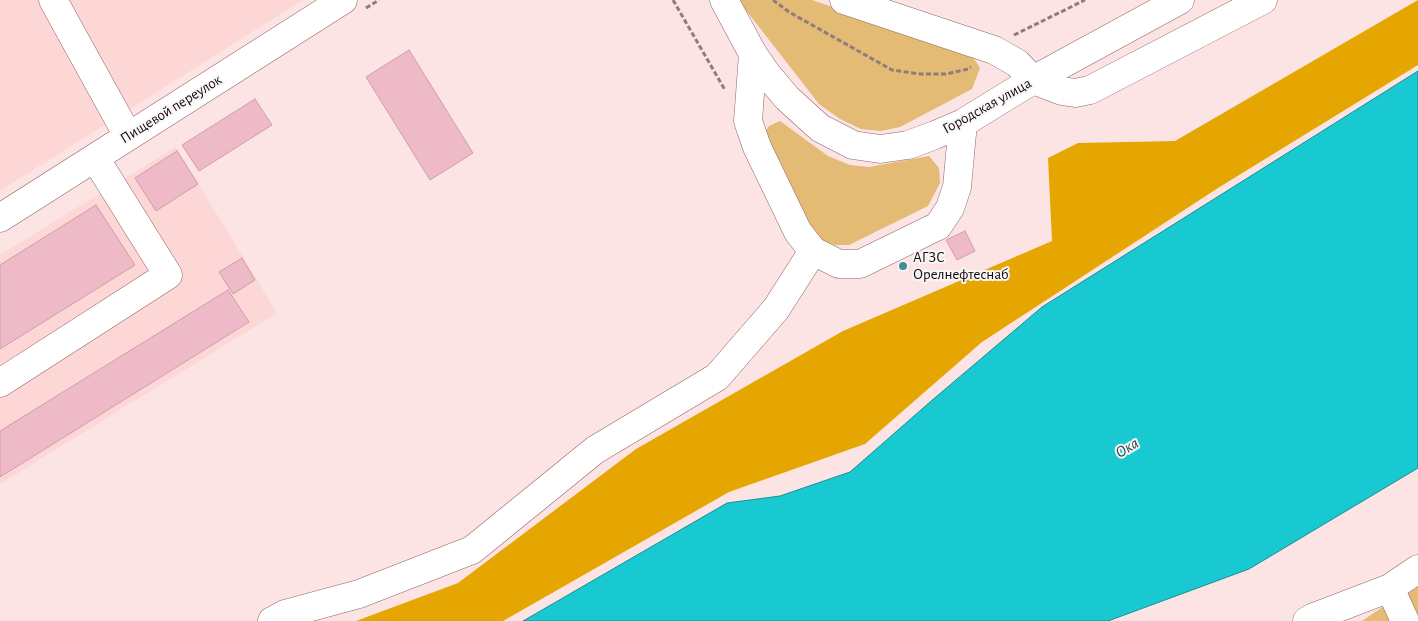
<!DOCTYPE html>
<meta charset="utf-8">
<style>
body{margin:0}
canvas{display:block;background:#fbe4e3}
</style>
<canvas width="1418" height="621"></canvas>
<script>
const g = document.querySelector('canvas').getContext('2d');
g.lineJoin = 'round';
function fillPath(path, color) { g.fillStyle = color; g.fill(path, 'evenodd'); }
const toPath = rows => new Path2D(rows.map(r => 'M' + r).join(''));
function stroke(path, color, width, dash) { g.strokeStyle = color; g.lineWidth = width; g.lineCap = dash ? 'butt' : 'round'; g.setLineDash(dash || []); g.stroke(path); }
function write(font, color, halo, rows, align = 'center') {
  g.font = font + ' "Alegreya Sans",sans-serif'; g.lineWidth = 4; g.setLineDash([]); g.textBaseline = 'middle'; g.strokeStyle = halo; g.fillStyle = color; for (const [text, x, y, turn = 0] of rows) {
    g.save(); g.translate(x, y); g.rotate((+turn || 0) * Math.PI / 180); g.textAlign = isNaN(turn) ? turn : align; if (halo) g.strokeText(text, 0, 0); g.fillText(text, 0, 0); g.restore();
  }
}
fillPath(toPath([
 [0,0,303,0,0,191],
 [176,147,277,313,0,484,0,255]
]), '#fdd7d5');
fillPath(toPath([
 [738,0,812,0,971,54,980,68,972,89,900,127,881,131,861,129,840,119,819,104],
 [780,121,828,156,850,165,869,167,929,156,939,168,940,183,928,206,849,245,835,245,821,240,809,229,764,134,769,126],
 [1418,583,1418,621,1362,621]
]), '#e4bb74');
fillPath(toPath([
 [1418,0,1418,65,1218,188,982,342,865,444,729,492,503,621,356,621,458,583,636,449,843,331,1052,241,1048,158,1078,143,1175,141]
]), '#e6a602');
const water = toPath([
 [1418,71,1418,468,1249,569,1108,621,523,621,727,503,780,496,850,472,930,402,1042,307,1418,71]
]);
fillPath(water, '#19c9d2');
stroke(water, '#198f95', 1);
const building = toPath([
 [409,50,473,153,430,180,366,77,409,50],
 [255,99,272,125,199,171,182,145,255,99],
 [177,151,198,184,156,211,135,178,177,151],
 [96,205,135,265,0,349,0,265,96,205],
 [965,231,975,251,957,260,946,240,965,231],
 [242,258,255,280,233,294,219,272,242,258],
 [228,290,249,322,0,477,0,431,228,290]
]);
fillPath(building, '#eebac8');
stroke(building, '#cf9daa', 1);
const minor = toPath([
 [53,0,128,136],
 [844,0,994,50,1017,63,1033,80,1062,91,1075,93,1090,90,1263,0],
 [753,54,748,121,757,147,798,232,813,251,839,264,860,264,938,226,950,208,957,187,963,123],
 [0,218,343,0],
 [0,383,168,275,95,158],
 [1390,588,1405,621],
 [272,621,285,614,359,594,472,550,595,450,717,377,776,309,813,251],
 [1307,621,1314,617,1390,588,1418,569]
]);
const highway = toPath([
 [724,0,753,54,766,73,787,98,820,128,853,145,880,149,908,145,935,135,963,123,1033,80,1180,0]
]);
stroke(minor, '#946463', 29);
stroke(highway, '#946463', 29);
stroke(toPath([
 [673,0,725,90],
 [773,0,789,12,892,70,920,74,946,74,968,69,971,67],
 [366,8,379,0],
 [1014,35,1085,0]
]), '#917c7c', 3, [5, 2.5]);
stroke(minor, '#fff', 28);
stroke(highway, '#fff', 28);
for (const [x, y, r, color] of [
 [903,266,5,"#458d91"]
]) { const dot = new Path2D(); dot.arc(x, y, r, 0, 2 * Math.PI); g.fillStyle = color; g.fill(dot); stroke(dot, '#f7f7f7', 2); }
write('15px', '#180707', '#f7f7f7', [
 ["Городская улица",987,106,-29],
 ["Пищевой переулок",171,109,-32]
]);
write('15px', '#180707', '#f7f7f7', [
 ["АГЗС",913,257],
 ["Орелнефтеснаб",913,274]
], 'left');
write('italic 16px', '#1b3b3d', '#f7f7f7', [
 ["Ока",1127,448,-31]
]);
</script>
